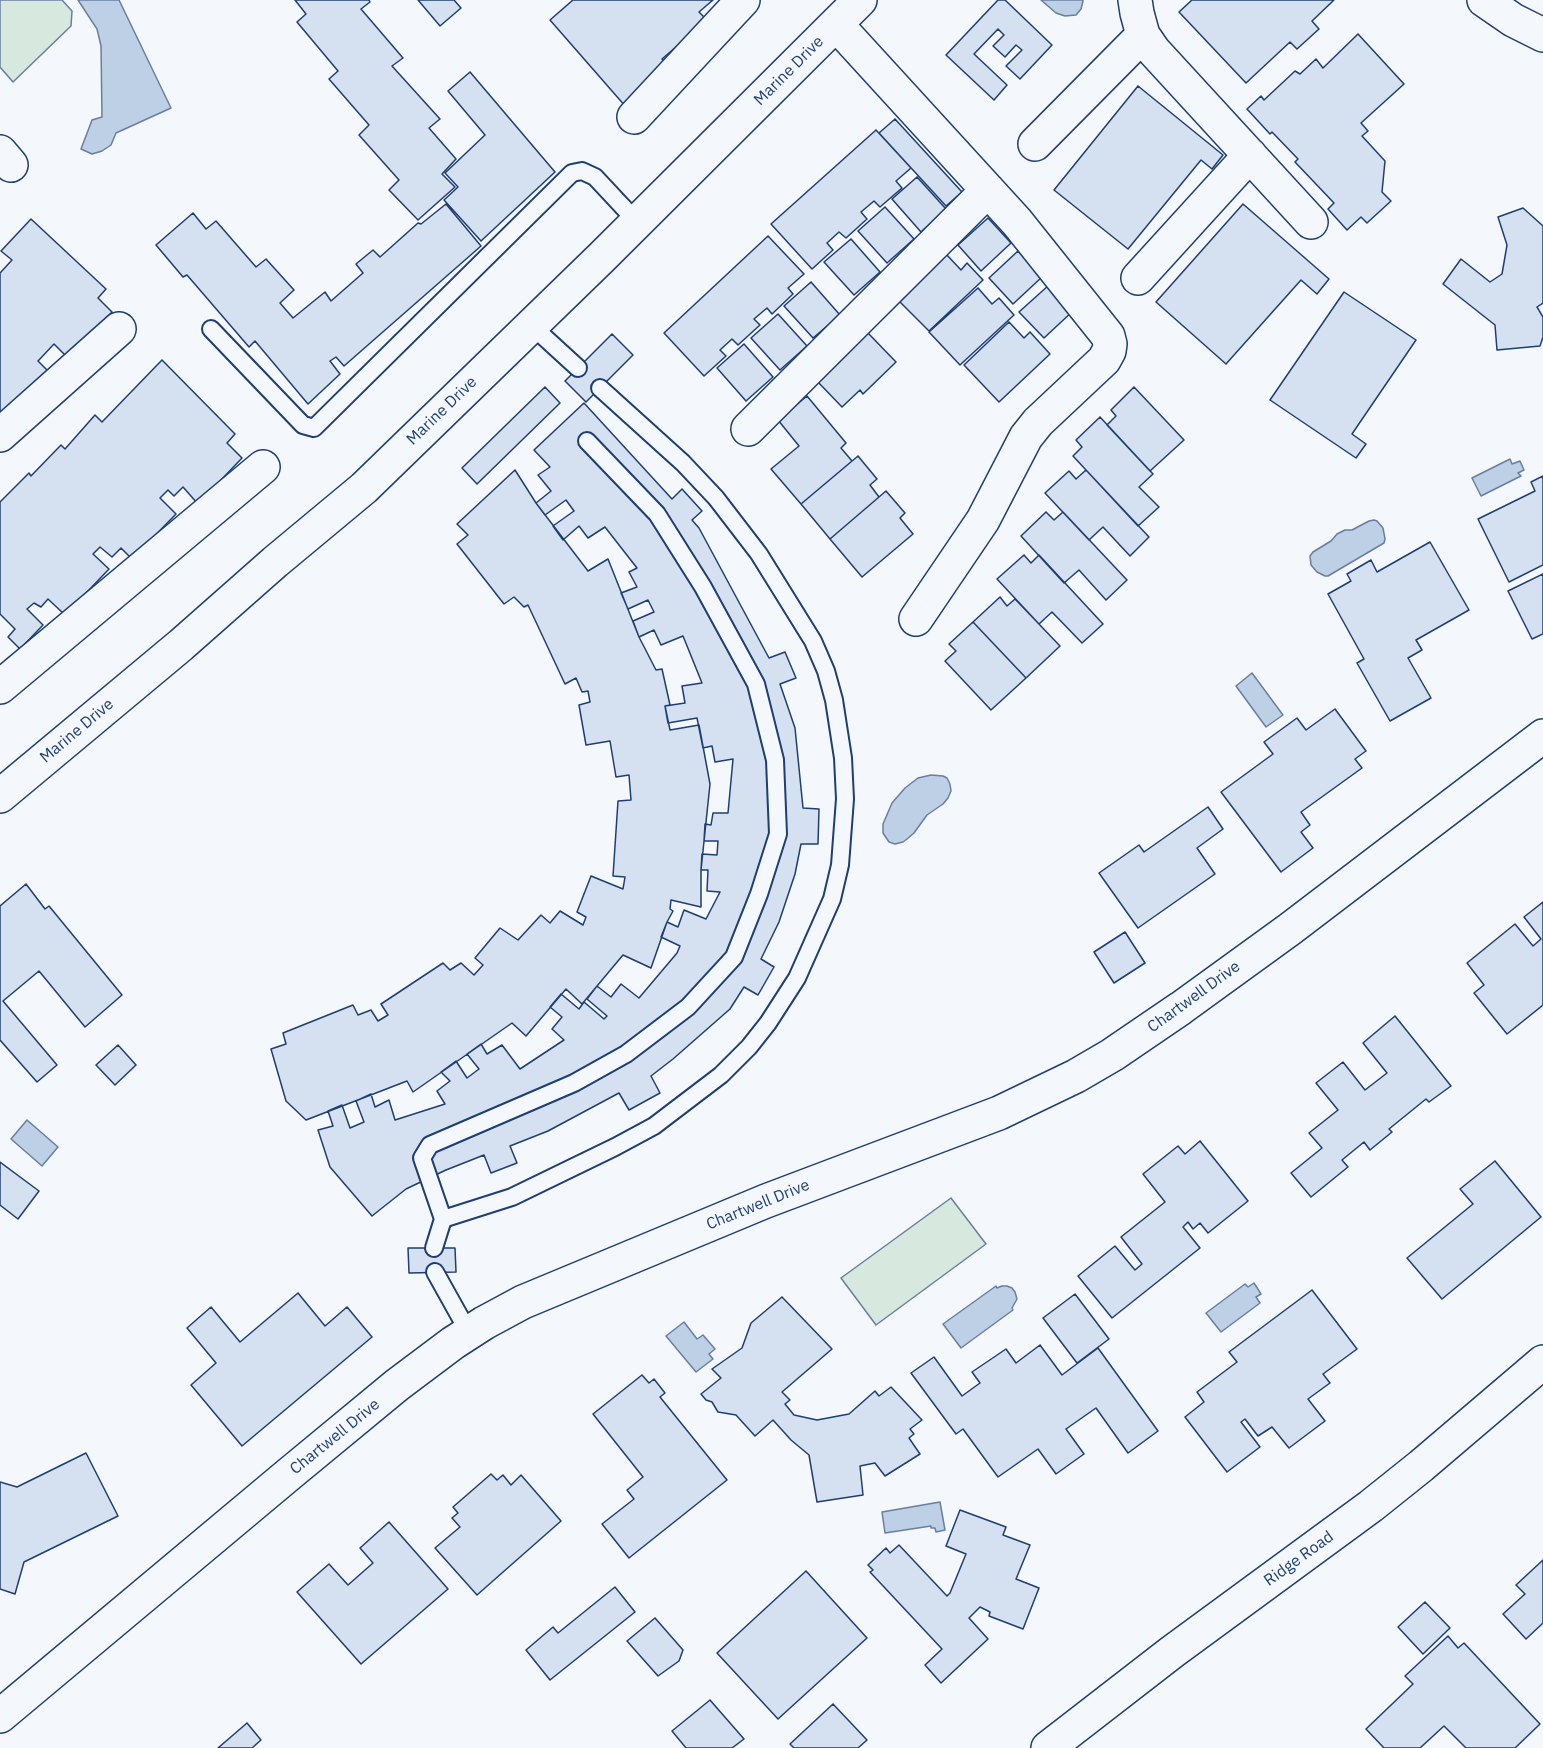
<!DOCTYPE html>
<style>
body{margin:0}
canvas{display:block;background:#f4f7fb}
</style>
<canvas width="1543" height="1748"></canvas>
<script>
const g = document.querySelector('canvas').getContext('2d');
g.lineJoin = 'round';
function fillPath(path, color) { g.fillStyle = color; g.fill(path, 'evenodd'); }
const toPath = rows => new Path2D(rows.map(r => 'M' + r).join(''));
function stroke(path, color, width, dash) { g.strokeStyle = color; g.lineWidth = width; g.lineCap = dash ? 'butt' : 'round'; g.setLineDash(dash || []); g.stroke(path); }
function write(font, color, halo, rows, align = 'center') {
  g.font = font + ' "IBM Plex Sans",sans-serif'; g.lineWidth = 4.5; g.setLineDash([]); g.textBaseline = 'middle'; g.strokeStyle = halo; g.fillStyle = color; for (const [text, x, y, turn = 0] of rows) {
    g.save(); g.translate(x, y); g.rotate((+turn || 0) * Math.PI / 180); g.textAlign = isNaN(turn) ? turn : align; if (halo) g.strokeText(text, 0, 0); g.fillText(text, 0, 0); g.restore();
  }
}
const green = toPath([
 [0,0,62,0,72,11,71,26,13,82,0,67,0,0],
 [951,1198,986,1244,876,1325,841,1278,951,1198]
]);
fillPath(green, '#d7e8df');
stroke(green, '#687fa3', 1.5);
const water = toPath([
 [78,0,119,0,171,108,116,133,111,145,102,151,92,154,81,149,92,120,102,117,101,46,97,29,78,0],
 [1041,0,1083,0,1083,1,1081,9,1076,15,1065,16,1056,13,1041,0],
 [1510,459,1512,464,1520,461,1524,470,1518,473,1521,476,1481,496,1472,478,1510,459],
 [1374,520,1377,521,1383,528,1385,539,1384,543,1328,576,1325,576,1317,572,1311,565,1310,556,1313,552,1331,541,1337,534,1345,530,1352,530,1369,521,1374,520],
 [1252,673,1283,715,1266,727,1236,686,1252,673],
 [931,775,943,776,947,778,950,784,951,791,948,798,943,804,927,815,914,833,907,839,903,842,895,844,889,842,883,833,883,824,892,803,905,788,918,778,931,775],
 [27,1120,58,1147,42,1166,11,1139,27,1120],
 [1254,1283,1261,1294,1256,1297,1260,1303,1221,1332,1206,1313,1245,1284,1248,1287,1254,1283],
 [996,1286,997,1288,1002,1286,1007,1286,1012,1288,1015,1292,1017,1299,1012,1308,1013,1310,961,1348,943,1324,996,1286],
 [684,1322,697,1339,703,1335,715,1349,709,1354,713,1359,696,1372,666,1336,684,1322],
 [940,1502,945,1530,936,1532,935,1528,931,1528,931,1526,885,1533,882,1512,940,1502]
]);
fillPath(water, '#bed0e5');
stroke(water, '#687fa3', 1.5);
const building = toPath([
 [295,0,369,0,370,2,361,9,403,58,392,66,440,119,429,128,456,159,442,174,455,187,418,220,389,190,399,180,359,135,369,125,329,79,338,71,297,22,306,14,295,0],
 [418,0,454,0,461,8,440,26,418,0],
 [573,0,713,0,699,12,707,20,662,59,671,68,626,107,550,20,573,0],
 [998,0,1005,0,1052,45,1020,79,1006,66,1022,50,1016,45,1005,57,993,46,1004,35,998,29,974,54,1007,85,994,100,946,55,998,0],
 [1192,0,1334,0,1312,21,1319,29,1297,49,1290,42,1246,83,1179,12,1192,0],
 [1358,34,1404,84,1361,123,1368,131,1362,136,1385,161,1382,192,1391,201,1367,223,1361,217,1347,230,1328,209,1334,203,1295,162,1298,159,1272,132,1270,134,1247,109,1261,96,1264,100,1295,71,1300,74,1316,59,1323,68,1358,34],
 [470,72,555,172,481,241,444,200,458,187,445,173,485,135,448,91,470,72],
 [1138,86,1223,155,1212,169,1201,160,1128,249,1054,190,1138,86],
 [895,119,962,192,946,206,879,133,895,119],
 [876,130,911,168,896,181,902,188,880,207,874,201,861,212,867,219,846,238,839,232,827,243,833,250,812,269,771,224,876,130],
 [917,177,946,209,921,232,892,199,917,177],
 [446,204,481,246,344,366,336,357,330,361,340,374,308,404,255,341,249,347,187,275,183,277,156,245,193,213,206,229,216,221,256,267,266,259,294,290,280,303,293,318,325,292,331,301,363,273,356,264,373,250,380,257,418,223,421,224,446,204],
 [1243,204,1329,279,1317,294,1301,280,1226,364,1156,302,1243,204],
 [885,207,914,239,887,263,858,231,885,207],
 [1523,208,1543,226,1543,303,1537,307,1543,317,1543,337,1540,346,1497,350,1495,325,1443,284,1461,259,1490,282,1502,274,1507,245,1498,217,1523,208],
 [988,218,1011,243,981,271,958,245,988,218],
 [31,219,106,289,98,298,112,312,67,357,54,344,38,361,52,375,8,421,0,412,0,273,12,260,1,251,31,219],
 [768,236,804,274,788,288,793,294,772,314,767,308,754,319,760,325,738,345,732,339,720,350,726,356,704,376,664,333,768,236],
 [851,239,880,272,854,295,824,262,851,239],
 [1018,251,1042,277,1013,304,989,278,1018,251],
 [946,254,961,270,967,263,983,280,929,331,898,300,946,254],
 [811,282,840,315,813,338,784,306,811,282],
 [1049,285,1074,310,1044,338,1019,312,1049,285],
 [978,288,992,304,999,298,1014,315,960,365,929,332,978,288],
 [1344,292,1416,340,1352,434,1366,444,1356,458,1270,400,1344,292],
 [778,314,807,346,780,370,751,338,778,314],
 [1009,322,1024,338,1030,332,1050,354,999,402,964,365,1009,322],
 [867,332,896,362,863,394,860,390,842,407,817,381,867,332],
 [612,334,633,355,586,402,565,381,612,334],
 [744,344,773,377,746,401,717,368,744,344],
 [162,360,235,434,227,443,242,458,198,504,183,487,174,496,168,490,160,498,176,514,132,559,121,548,112,557,100,547,93,554,109,569,65,615,48,599,41,607,34,603,27,609,43,625,20,649,8,637,15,629,0,614,0,502,29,473,31,476,61,445,65,449,95,415,102,422,162,360],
 [545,387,560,403,477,484,462,468,545,387],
 [1134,387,1184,440,1150,471,1107,425,1116,416,1111,410,1134,387],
 [807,396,846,443,841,448,852,461,801,504,771,469,799,446,778,420,807,396],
 [584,403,672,499,682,489,702,511,692,520,699,528,769,658,785,652,796,678,780,684,795,728,803,808,819,809,818,844,801,844,795,874,779,922,761,959,774,967,758,995,744,987,730,1009,673,1059,651,1076,660,1093,629,1110,619,1093,548,1131,510,1146,517,1163,491,1173,484,1155,446,1170,406,1189,372,1216,330,1167,318,1130,333,1126,328,1111,342,1105,350,1128,364,1122,356,1101,371,1094,375,1107,389,1100,395,1120,445,1104,437,1091,450,1081,441,1072,456,1061,467,1078,479,1069,467,1054,481,1044,487,1054,502,1045,520,1069,564,1040,552,1029,562,1017,550,1007,561,994,579,1009,584,1002,604,1019,607,1016,587,999,597,986,611,997,621,984,639,998,677,953,680,946,661,937,667,922,678,927,684,910,706,919,720,892,707,891,708,870,701,870,702,854,717,855,718,841,704,841,705,824,711,825,713,813,728,813,733,759,715,762,712,746,703,748,697,718,668,723,665,706,685,703,682,686,702,683,683,636,661,645,654,630,639,637,633,621,654,612,648,600,628,609,621,593,637,587,629,572,637,568,605,527,588,538,579,526,563,540,553,526,574,511,566,500,545,515,536,503,551,491,538,475,550,467,534,450,584,403],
 [1100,417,1153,474,1139,487,1159,507,1138,526,1073,456,1082,447,1076,440,1100,417],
 [858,456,877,479,870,485,879,497,830,539,801,504,858,456],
 [515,470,536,503,588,571,608,559,639,637,656,670,662,669,670,705,665,706,670,730,699,725,710,784,701,870,701,907,671,900,670,909,673,911,667,922,651,968,623,955,582,1004,566,989,526,1036,512,1023,413,1092,407,1081,306,1120,286,1101,271,1049,286,1044,283,1033,353,1005,358,1015,371,1010,378,1021,388,1015,381,1004,443,963,450,970,461,963,474,975,483,965,475,958,500,928,518,940,541,915,550,923,560,911,583,925,586,917,577,912,591,876,623,889,625,877,613,876,618,801,631,800,629,775,616,777,610,741,586,745,579,705,590,702,588,691,582,692,576,678,565,684,528,605,524,607,514,597,504,604,457,544,468,535,457,524,515,470],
 [1086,470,1149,537,1130,556,1103,527,1089,540,1045,493,1069,471,1076,479,1086,470],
 [1543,476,1543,565,1509,582,1478,519,1535,491,1531,482,1543,476],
 [886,491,905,513,900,518,913,534,862,577,830,539,886,491],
 [1046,512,1054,520,1063,512,1127,580,1106,600,1079,570,1064,583,1021,536,1046,512],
 [1430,542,1469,610,1416,640,1422,650,1408,658,1431,698,1390,721,1357,663,1364,659,1328,594,1351,581,1347,574,1371,560,1377,572,1430,542],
 [1024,555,1031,563,1039,555,1103,624,1082,643,1052,612,1039,624,997,579,1024,555],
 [1543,574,1543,634,1532,639,1508,591,1543,574],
 [1000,597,1007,606,1015,599,1060,646,1026,678,973,622,1000,597],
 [973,622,1026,678,991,710,945,661,956,651,949,644,973,622],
 [1335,709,1366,751,1355,759,1362,768,1301,812,1310,825,1301,832,1313,848,1281,872,1221,792,1273,754,1264,742,1297,718,1306,730,1335,709],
 [1208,807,1223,829,1197,848,1215,874,1138,928,1099,873,1139,845,1144,852,1208,807],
 [26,884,45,909,49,906,122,995,85,1027,39,971,3,1001,57,1065,37,1082,0,1040,0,906,26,884],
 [1543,902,1543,1005,1507,1034,1474,993,1484,985,1467,963,1515,924,1533,946,1541,939,1524,917,1543,902],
 [1125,932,1145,963,1114,983,1094,952,1125,932],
 [1395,1016,1451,1086,1429,1102,1426,1099,1389,1129,1392,1132,1370,1150,1364,1142,1342,1160,1348,1167,1311,1197,1291,1173,1322,1148,1309,1133,1338,1110,1316,1083,1343,1062,1365,1090,1387,1073,1363,1043,1395,1016],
 [118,1045,136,1065,115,1085,96,1065,118,1045],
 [1200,1141,1248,1201,1208,1233,1200,1223,1193,1229,1188,1222,1183,1227,1200,1248,1112,1318,1078,1276,1115,1246,1135,1270,1142,1264,1121,1237,1165,1202,1143,1174,1178,1146,1185,1154,1200,1141],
 [1495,1161,1541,1217,1442,1299,1407,1258,1473,1204,1460,1189,1495,1161],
 [0,1162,39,1191,18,1219,0,1205,0,1162],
 [408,1248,455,1248,456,1272,409,1273,408,1248],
 [1312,1290,1357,1349,1323,1374,1330,1383,1308,1399,1325,1421,1289,1448,1272,1427,1258,1436,1245,1419,1241,1422,1260,1447,1227,1472,1185,1417,1204,1402,1197,1392,1237,1362,1229,1352,1312,1290],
 [298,1293,325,1326,347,1307,372,1337,242,1446,191,1385,216,1363,187,1328,211,1307,240,1342,298,1293],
 [1075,1294,1109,1339,1077,1363,1043,1318,1075,1294],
 [782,1297,832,1349,782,1392,790,1400,785,1404,794,1415,817,1420,849,1414,875,1391,879,1396,891,1387,922,1420,910,1429,914,1434,909,1438,920,1454,885,1476,875,1463,860,1466,863,1495,817,1502,809,1455,791,1440,773,1420,755,1436,736,1415,718,1412,712,1402,706,1400,701,1394,721,1378,712,1369,742,1348,751,1323,782,1297],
 [1040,1345,1062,1375,1098,1348,1158,1431,1128,1453,1096,1408,1066,1429,1084,1454,1056,1474,1038,1449,998,1477,963,1429,956,1434,911,1373,934,1357,962,1396,980,1383,972,1372,1006,1349,1016,1363,1040,1345],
 [642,1375,649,1383,654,1379,665,1393,660,1397,727,1480,629,1558,602,1524,634,1499,627,1490,643,1477,593,1414,642,1375],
 [86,1453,118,1516,24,1562,15,1594,0,1589,0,1482,17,1487,86,1453],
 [491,1474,497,1480,503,1475,511,1485,521,1475,561,1521,477,1595,435,1548,460,1527,452,1518,458,1513,453,1507,491,1474],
 [960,1510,1006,1527,1003,1535,1030,1545,1016,1579,1039,1588,1023,1629,989,1616,990,1612,980,1607,969,1618,988,1639,941,1683,925,1665,942,1649,870,1572,873,1570,868,1565,886,1548,890,1553,899,1545,947,1596,950,1593,966,1554,946,1546,960,1510],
 [389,1522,448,1589,361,1664,297,1592,329,1564,348,1585,373,1563,360,1548,389,1522],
 [1543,1560,1543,1623,1526,1639,1503,1614,1525,1594,1516,1585,1543,1560],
 [806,1571,867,1638,778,1719,717,1653,806,1571],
 [615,1587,635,1612,550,1680,526,1650,553,1627,558,1633,615,1587],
 [1425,1602,1450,1628,1423,1654,1398,1627,1425,1602],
 [655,1618,683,1650,679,1661,658,1676,627,1641,655,1618],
 [1448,1636,1458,1648,1464,1643,1540,1724,1515,1748,1466,1748,1444,1726,1420,1748,1384,1748,1366,1729,1413,1684,1405,1676,1448,1636],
 [710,1700,744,1739,732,1748,686,1748,672,1731,710,1700],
 [833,1704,867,1740,858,1748,794,1748,790,1744,833,1704],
 [247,1723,261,1740,252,1748,218,1748,247,1723]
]);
fillPath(building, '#d5e0f0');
stroke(building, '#1d3f73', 1.5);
const service = toPath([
 [531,325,578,368],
 [211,329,303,425,314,428,572,173,582,171,595,177,637,222],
 [443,1219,512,1197,615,1147,654,1126,721,1075,749,1047,768,1023,797,978,832,899,840,865,845,799,843,758,834,700,826,671,813,641,759,554,716,498,683,463,600,388],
 [434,1248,443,1219,422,1158,430,1145,574,1083,626,1054,688,1007,734,957,759,894,778,834,775,760,756,684,703,587,657,514,587,441],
 [435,1272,469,1333]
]);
const minor = toPath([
 [1135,0,1137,13,1143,35,1154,51,1311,222],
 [1484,0,1513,20,1543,35],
 [836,24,1017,222,1108,336,1110,344,1109,351,1104,360,1038,422,1026,437,983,520,916,619],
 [634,117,743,0],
 [1035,144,1143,35],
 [0,152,11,165],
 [1138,278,1250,155],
 [748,429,988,190],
 [0,435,119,329],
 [0,687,263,467],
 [0,796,181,645,275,562,364,488,602,257,860,0],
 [0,1716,288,1475,397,1385,453,1343,484,1323,523,1302,766,1201,999,1113,1076,1076,1112,1055,1181,1008,1290,929,1543,736],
 [1048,1748,1172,1652,1371,1506,1421,1466,1543,1362]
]);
stroke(service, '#1d3f73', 20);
stroke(minor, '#1d3f73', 36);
stroke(service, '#f4f7fb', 16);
stroke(minor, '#f4f7fb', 33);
write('16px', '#1d3f73', '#f4f7fb', [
 ["Marine Drive",789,71,-45],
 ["Marine Drive",442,411,-44],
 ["Marine Drive",77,731,-40],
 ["Chartwell Drive",1194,997,-36],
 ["Chartwell Drive",758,1205,-22],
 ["Chartwell Drive",335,1437,-39],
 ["Ridge Road",1299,1559,-36]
]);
</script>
